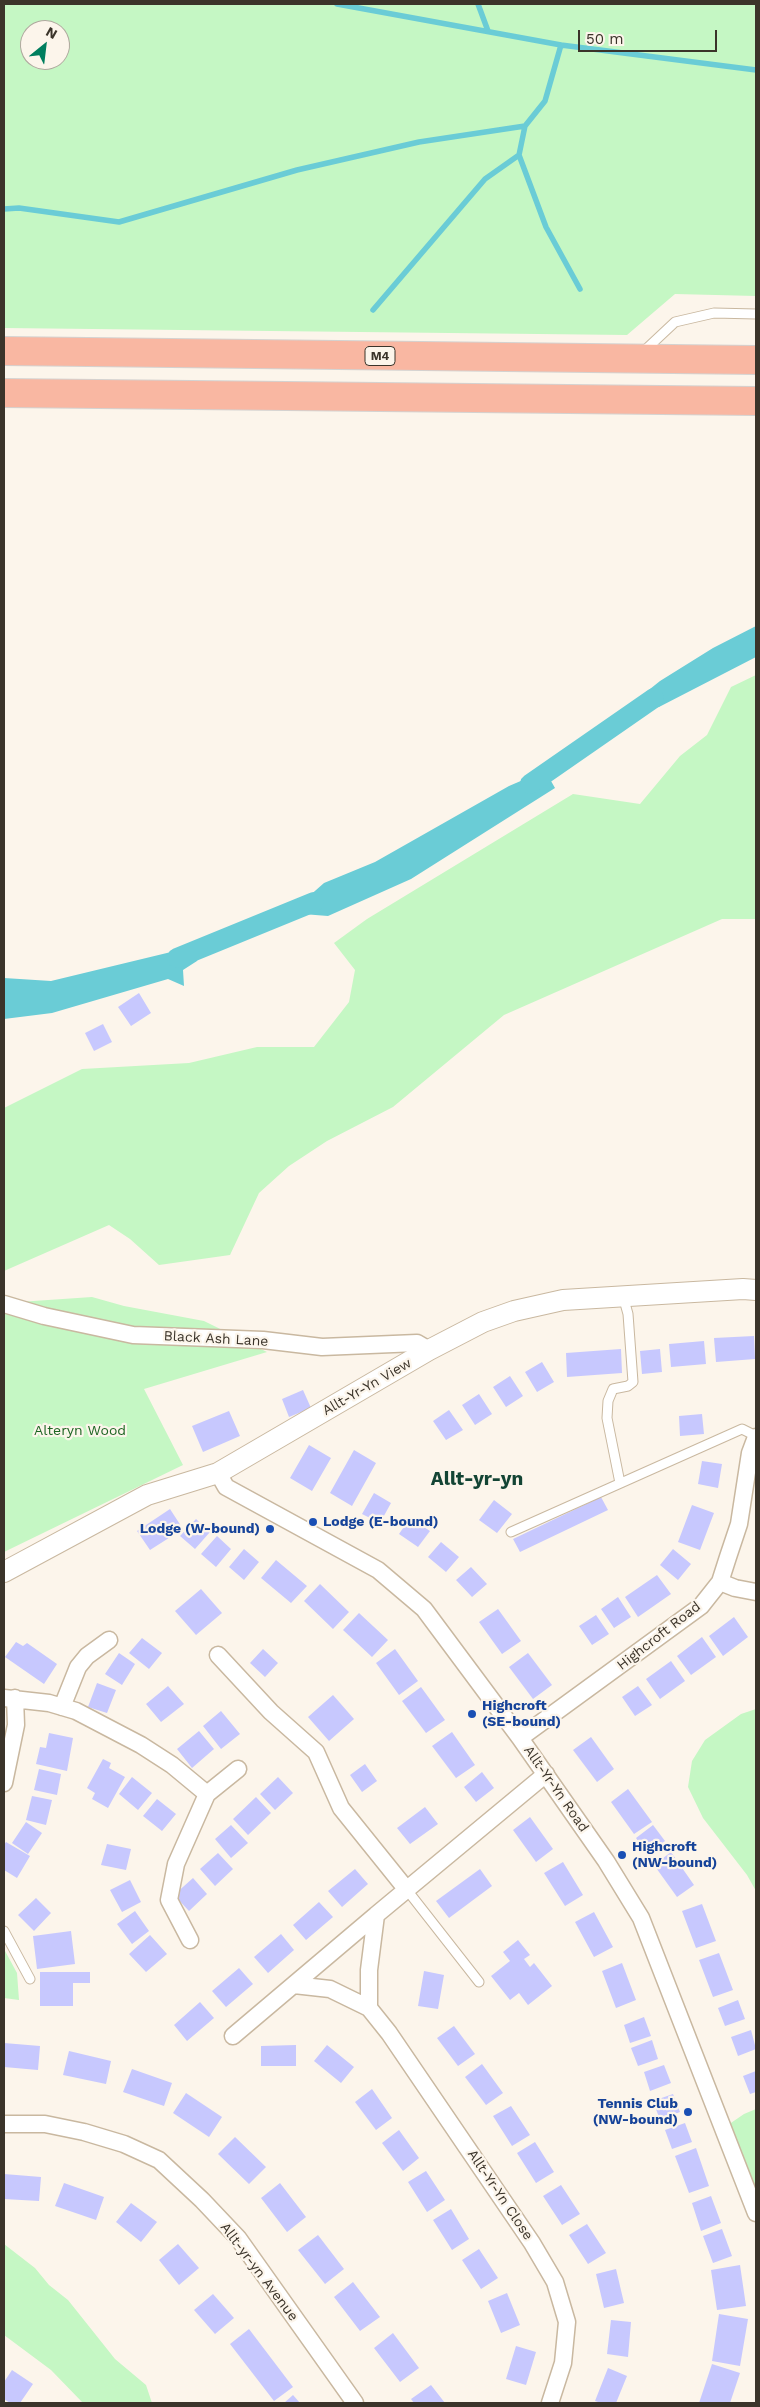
<!DOCTYPE html>
<style>
body{margin:0}
#map{position:relative;width:760px;height:2407px;overflow:hidden;background:#fcf5eb;font-family:"Work Sans",sans-serif}
canvas{display:block}
.frame{position:absolute;inset:0;border:5px solid #3b342a;pointer-events:none}
.north{position:absolute;left:20px;top:20px;width:50px;height:50px;box-sizing:border-box;background:#fcf5eb;border:1px solid #afa89e;border-radius:50%;rotate:29deg;font-size:14px;font-weight:700;line-height:20px;text-align:center;color:#3b342a}
.north::after{content:'';display:block;margin:auto;width:18px;height:22px;background:#007e5e;clip-path:polygon(50% 0,100% 100%,50% 72%,0 100%)}
.scale{position:absolute;left:578px;top:30px;width:139px;height:22px;box-sizing:border-box;border:2px solid #3b342a;border-top:0;padding-left:6px;font-size:15px;line-height:18px;white-space:nowrap;color:#3b342a;-webkit-text-stroke:4px #fcf5eb;paint-order:stroke}
</style>
<div id="map">
<canvas width="760" height="2407"></canvas>
<div class="frame"></div>
<div class="north">N</div>
<div class="scale">50 m</div>
</div>
<script>
const g = document.querySelector('canvas').getContext('2d');
g.lineJoin = 'round';
function fillPath(path, color) { g.fillStyle = color; g.fill(path, 'evenodd'); }
const toPath = rows => new Path2D(rows.map(r => 'M' + r).join(''));
function stroke(path, color, width, dash) { g.strokeStyle = color; g.lineWidth = width; g.lineCap = dash ? 'butt' : 'round'; g.setLineDash(dash || []); g.stroke(path); }
function write(font, color, halo, rows, align = 'center') {
  g.font = font + ' "Work Sans",sans-serif'; g.lineWidth = 4.5; g.setLineDash([]); g.textBaseline = 'middle'; g.strokeStyle = halo; g.fillStyle = color; for (const [text, x, y, turn = 0] of rows) {
    g.save(); g.translate(x, y); g.rotate((+turn || 0) * Math.PI / 180); g.textAlign = isNaN(turn) ? turn : align; if (halo) g.strokeText(text, 0, 0); g.fillText(text, 0, 0); g.restore();
  }
}
fillPath(toPath([
 [4,4,756,4,756,296,675,294,627,335,4,328],
 [30,30,60,30,60,60,30,60],
 [756,675,756,919,722,919,504,1015,393,1107,327,1141,289,1166,259,1193,230,1255,159,1265,130,1239,109,1225,4,1271,4,1108,82,1069,189,1063,257,1047,314,1047,349,1002,355,970,334,943,367,919,573,794,640,804,680,756,707,735,731,687],
 [92,1297,124,1306,204,1321,267,1352,144,1389,183,1465,4,1552,4,1303],
 [756,1709,756,1891,747,1875,703,1818,688,1787,692,1761,705,1740,741,1714],
 [4,1949,17,1973,19,2000,4,1998],
 [756,2109,756,2213,725,2127,744,2114],
 [4,2244,35,2268,49,2285,68,2300,115,2359,146,2385,152,2403,83,2403,51,2370,4,2335]
]), '#c5f7c4');
fillPath(toPath([
 [756,626,756,657,659,707,632,712,640,697,660,681,713,648],
 [551,768,551,781,555,788,411,879,328,916,290,913,324,883,375,862,509,786],
 [202,948,197,961,183,970,184,986,168,979,52,1013,4,1019,4,978,51,981,171,952]
]), '#6accd6');
stroke(toPath([
 [337,4,561,45],
 [478,4,488,31],
 [525,126,519,155,546,227,580,289],
 [4,209,19,208,119,222,297,170,419,142,525,126,545,101,561,45,756,70],
 [373,310,485,179,519,155]
]), '#6accd6', 5.5);
stroke(toPath([
 [530,784,654,698],
 [177,958,314,902]
]), '#6accd6', 20);
fillPath(toPath([
 [139,993,151,1013,131,1026,118,1007],
 [103,1024,112,1042,94,1051,85,1033],
 [754,1336,755,1359,716,1362,714,1338],
 [704,1341,706,1364,671,1367,669,1344],
 [621,1349,622,1373,567,1377,566,1353],
 [660,1349,662,1372,642,1374,640,1351],
 [542,1362,554,1382,537,1392,525,1372],
 [510,1376,523,1396,506,1407,493,1387],
 [303,1390,311,1408,289,1417,282,1399],
 [479,1394,492,1414,475,1425,462,1405],
 [449,1410,463,1430,446,1440,433,1421],
 [229,1411,240,1436,203,1452,192,1426],
 [702,1414,704,1434,680,1436,679,1416],
 [309,1445,331,1458,312,1491,290,1478],
 [354,1450,376,1463,352,1506,330,1493],
 [702,1461,722,1464,718,1488,698,1484],
 [374,1493,391,1503,380,1523,362,1514],
 [601,1497,608,1510,520,1552,513,1539],
 [494,1500,512,1514,497,1533,479,1520],
 [692,1505,714,1513,700,1550,678,1542],
 [170,1509,183,1529,150,1550,137,1531],
 [410,1518,430,1531,418,1547,399,1534],
 [196,1519,210,1532,195,1549,180,1536],
 [217,1536,231,1549,216,1567,201,1554],
 [441,1542,459,1557,446,1572,428,1557],
 [244,1549,259,1562,244,1580,229,1567],
 [673,1549,691,1564,678,1580,660,1565],
 [276,1560,307,1586,291,1603,261,1578],
 [471,1567,487,1584,472,1597,456,1580],
 [657,1575,671,1594,638,1617,625,1597],
 [320,1584,349,1612,333,1629,304,1601],
 [201,1589,222,1613,196,1635,175,1611],
 [618,1597,631,1617,614,1628,601,1609],
 [498,1609,521,1641,502,1654,479,1622],
 [359,1613,388,1640,372,1657,343,1630],
 [596,1615,609,1634,592,1645,579,1626],
 [734,1617,748,1637,723,1656,709,1636],
 [702,1637,716,1657,691,1675,677,1656],
 [142,1638,162,1653,149,1669,129,1653],
 [16,1642,23,1646,27,1643,57,1664,44,1684,5,1657],
 [263,1649,278,1663,265,1677,250,1663],
 [395,1649,418,1681,399,1695,376,1663],
 [119,1653,135,1664,122,1685,105,1674],
 [528,1653,552,1685,533,1699,509,1667],
 [671,1661,685,1681,660,1699,646,1679],
 [97,1683,116,1690,107,1713,88,1707],
 [168,1686,184,1704,161,1722,146,1704],
 [638,1686,652,1705,635,1716,622,1697],
 [421,1687,445,1720,426,1733,402,1701],
 [333,1695,354,1719,329,1741,308,1717],
 [221,1711,240,1734,221,1749,203,1726],
 [199,1731,214,1749,192,1768,177,1749],
 [452,1732,475,1765,456,1778,432,1746],
 [49,1733,73,1738,67,1771,36,1764,40,1747,46,1748],
 [591,1737,614,1769,597,1782,573,1750],
 [103,1759,111,1763,109,1768,125,1777,108,1808,92,1799,95,1793,87,1788],
 [365,1764,377,1781,362,1792,350,1775],
 [39,1769,61,1774,57,1795,34,1790],
 [482,1772,494,1788,476,1802,464,1787],
 [132,1777,152,1793,138,1810,119,1794],
 [278,1777,293,1793,275,1810,260,1794],
 [628,1789,652,1822,634,1834,611,1802],
 [32,1796,52,1800,46,1825,26,1820],
 [256,1797,271,1813,248,1835,233,1819],
 [157,1799,176,1814,162,1831,143,1816],
 [425,1807,438,1824,410,1844,397,1828],
 [530,1817,553,1849,536,1862,513,1830],
 [26,1822,42,1833,28,1854,12,1843],
 [231,1825,248,1843,231,1858,215,1839],
 [653,1825,665,1841,647,1854,636,1838],
 [6,1842,30,1856,17,1878,4,1870,4,1845],
 [107,1844,131,1849,126,1870,101,1865],
 [671,1852,694,1885,677,1897,654,1865],
 [218,1853,233,1869,215,1886,200,1869],
 [563,1862,583,1895,565,1906,544,1873],
 [355,1869,368,1884,342,1907,328,1891],
 [480,1869,492,1886,449,1918,436,1901],
 [193,1878,207,1894,189,1911,174,1895],
 [130,1880,141,1902,122,1912,110,1890],
 [36,1898,51,1913,34,1931,18,1915],
 [319,1902,333,1917,306,1940,293,1925],
 [702,1904,716,1941,696,1948,682,1911],
 [135,1911,149,1931,132,1944,117,1924],
 [594,1912,613,1947,594,1957,575,1922],
 [71,1931,75,1964,37,1969,33,1936],
 [281,1934,294,1950,268,1973,254,1957],
 [150,1935,167,1954,146,1972,129,1954],
 [518,1940,530,1955,524,1959,530,1967,534,1963,552,1986,528,2005,519,1993,510,2000,491,1976,510,1961,503,1952],
 [719,1953,733,1990,713,1997,699,1960],
 [622,1963,636,2000,616,2008,602,1971],
 [239,1968,253,1984,226,2007,212,1991],
 [424,1971,444,1975,438,2009,418,2006],
 [40,1972,90,1972,90,1983,73,1983,73,2006,40,2006],
 [738,2000,745,2019,725,2026,718,2008],
 [200,2002,214,2018,187,2041,174,2025],
 [644,2017,651,2036,630,2043,624,2025],
 [454,2026,475,2054,458,2066,437,2038],
 [751,2030,756,2049,738,2056,731,2037],
 [652,2040,658,2059,638,2066,631,2048],
 [4,2043,40,2046,38,2070,4,2067],
 [296,2045,296,2066,261,2066,261,2046],
 [327,2045,354,2067,341,2083,314,2061],
 [69,2051,111,2061,106,2084,63,2075],
 [482,2064,503,2093,486,2105,465,2077],
 [664,2065,671,2083,650,2091,644,2072],
 [132,2069,172,2083,164,2106,123,2092],
 [756,2071,756,2092,750,2094,743,2076],
 [372,2089,392,2118,376,2130,355,2102],
 [186,2093,222,2117,209,2137,173,2113],
 [673,2094,680,2112,660,2120,653,2101],
 [511,2106,530,2135,512,2146,493,2116],
 [685,2123,692,2142,672,2149,665,2130],
 [399,2130,419,2158,403,2171,382,2143],
 [235,2137,266,2167,249,2184,218,2154],
 [535,2142,554,2172,536,2183,517,2153],
 [696,2148,709,2186,689,2193,675,2156],
 [426,2171,445,2200,427,2212,408,2182],
 [4,2174,41,2177,39,2201,4,2199],
 [64,2183,104,2197,96,2220,55,2206],
 [280,2183,306,2217,287,2232,261,2198],
 [561,2185,580,2214,562,2225,543,2196],
 [711,2196,721,2223,701,2231,692,2203],
 [131,2203,157,2222,141,2242,116,2222],
 [451,2209,469,2239,452,2250,433,2220],
 [587,2224,606,2253,588,2264,569,2235],
 [722,2229,732,2256,713,2263,703,2236],
 [318,2235,344,2269,325,2284,298,2250],
 [178,2244,199,2268,179,2285,159,2260],
 [479,2249,498,2278,481,2289,462,2260],
 [740,2265,746,2306,717,2310,711,2270],
 [616,2269,624,2303,604,2308,596,2274],
 [353,2282,380,2317,360,2331,334,2297],
 [507,2293,520,2325,501,2333,488,2301],
 [213,2294,234,2318,215,2334,194,2310],
 [719,2314,748,2319,740,2366,712,2361],
 [611,2320,631,2322,628,2357,607,2354],
 [249,2329,293,2387,274,2401,230,2344],
 [393,2333,419,2368,400,2382,374,2348],
 [516,2346,536,2352,526,2385,506,2379],
 [712,2364,740,2373,730,2403,699,2403],
 [608,2368,627,2376,616,2403,601,2403,595,2401],
 [12,2370,33,2384,20,2403,10,2403,4,2399,4,2382],
 [431,2385,445,2403,414,2403,411,2399],
 [293,2395,300,2403,284,2403]
]), '#c7c8fe');
const service = toPath([
 [643,352,675,322,714,313,756,314],
 [620,1483,607,1418,608,1401,613,1389,628,1386,633,1382,628,1314,623,1296],
 [511,1532,742,1429,756,1436],
 [407,1890,479,1982],
 [4,1931,30,1979]
]);
const minor = toPath([
 [4,1304,44,1316,133,1335,263,1340,322,1347,417,1343,429,1350],
 [218,1473,226,1487,378,1570,424,1609,520,1738,606,1861,641,1918,756,2213],
 [720,1582,735,1588,756,1592],
 [218,1655,271,1712,316,1752,341,1808,407,1890],
 [4,1698,49,1703,76,1711,141,1745,172,1765,207,1794,176,1864,169,1900,190,1940],
 [62,1707,78,1667,87,1656,109,1640],
 [520,1738,701,1606,720,1582,728,1557,739,1524,750,1453,756,1437],
 [4,1783,16,1725,15,1698],
 [207,1794,238,1769],
 [294,1985,330,1989,369,2008,389,2033,532,2243,555,2282,567,2322,563,2363,550,2403],
 [369,2008,369,1970,376,1915,546,1774],
 [233,2036,376,1915],
 [4,2124,45,2124,84,2132,124,2144,159,2160,202,2200,238,2238,355,2403]
]);
const tertiary = toPath([
 [4,1572,147,1495,218,1473,429,1350,483,1322,514,1311,563,1300,743,1289,756,1290]
]);
const motorway = toPath([
 [4,351,756,360],
 [4,393,756,401]
]);
stroke(service, '#c9b8a0', 11);
stroke(minor, '#c9b8a0', 19);
stroke(tertiary, '#c9b8a0', 22);
stroke(motorway, '#d4d2d0', 30);
stroke(service, '#fff', 9);
stroke(minor, '#fff', 16);
stroke(tertiary, '#fff', 20);
stroke(motorway, '#f9b7a2', 28);
for (const [x, y, r, color] of [
 [313,1522,5,"#1a4fb4"],
 [270,1529,5,"#1a4fb4"],
 [472,1714,5,"#1a4fb4"],
 [622,1855,5,"#1a4fb4"],
 [688,2112,5,"#1a4fb4"]
]) { const dot = new Path2D(); dot.arc(x, y, r, 0, 2 * Math.PI); g.fillStyle = color; g.fill(dot); stroke(dot, '#fcf5eb', 2); }
for (const [x, y, w] of [
 [380,356,30]
]) { const box = new Path2D(); box.roundRect(x - w / 2, y - 9.5, w, 19, 4); g.fillStyle = '#fcf5eb'; g.fill(box); stroke(box, '#3b342a', 1); }
write('bold 12px', '#3b342a', null, [
 ["M4",380,356]
]);
write('14px', '#3b342a', '#fcf5eb', [
 ["Black Ash Lane",216,1339,3],
 ["Allt-Yr-Yn View",367,1387,-30],
 ["Highcroft Road",659,1636,-38],
 ["Allt-Yr-Yn Road",556,1789,55],
 ["Allt-Yr-Yn Close",500,2195,56],
 ["Allt-yr-yn Avenue",259,2272,53]
]);
write('14px', '#1d6522', '#fcf5eb', [
 ["Alteryn Wood",80,1431]
]);
write('bold 14px', '#164399', '#fcf5eb', [
 ["Lodge (E-bound)",323,1522],
 ["Lodge (W-bound)",260,1529,"right"],
 ["Highcroft",482,1706],
 ["(SE-bound)",482,1722],
 ["Highcroft",632,1847],
 ["(NW-bound)",632,1863],
 ["Tennis Club",678,2104,"right"],
 ["(NW-bound)",678,2120,"right"]
], 'left');
write('bold 19px', '#134434', '#fcf5eb', [
 ["Allt-yr-yn",477,1479]
]);
</script>
